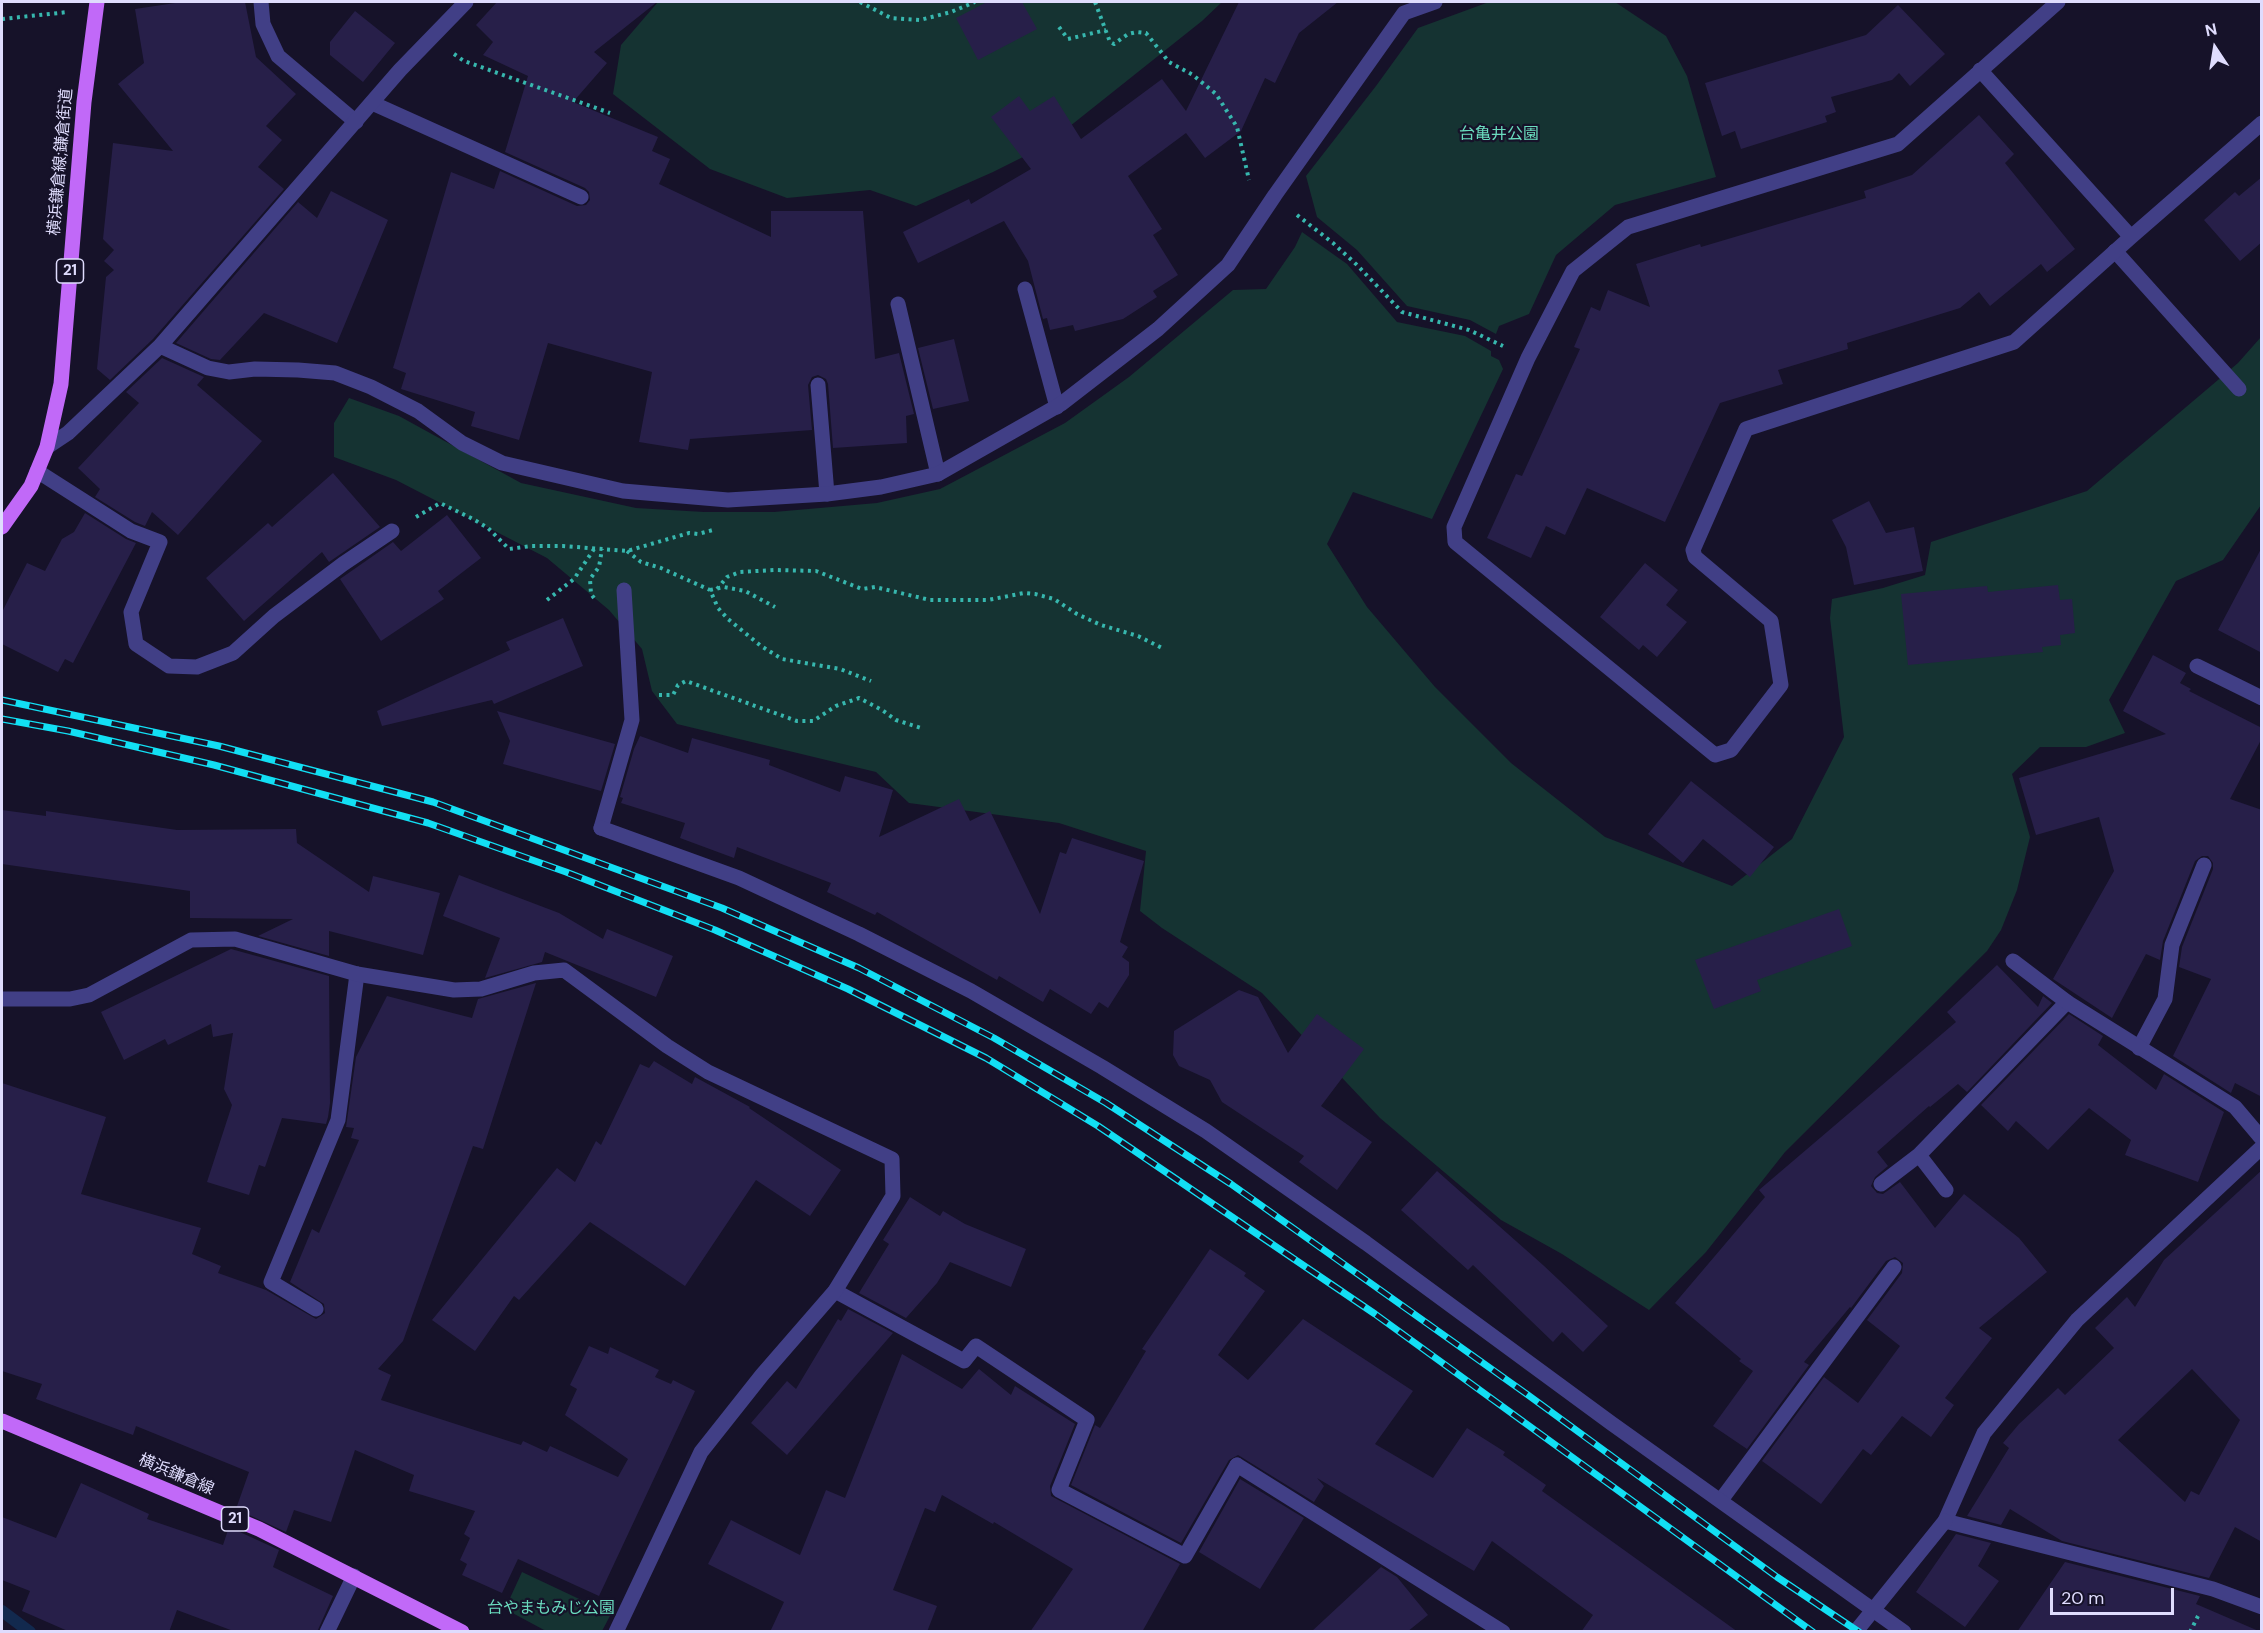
<!DOCTYPE html>
<meta charset="utf-8">
<style>
body{margin:0}
#map{position:relative;width:2263px;height:1633px;overflow:hidden;background:#161229;font-family:"DM Sans",sans-serif}
canvas{display:block}
.frame{position:absolute;inset:0;border:3px solid #dfdcfd;pointer-events:none}
.north{position:absolute;left:2185px;top:18px;width:60px;height:60px;-webkit-text-stroke:4px #161229;paint-order:stroke;rotate:348deg;font-size:16px;font-weight:700;line-height:24px;text-align:center;color:#dfdcfd}
.north::after{content:'';display:block;margin:auto;width:21px;height:27px;background:#dfdcfd;clip-path:polygon(50% 0,100% 100%,50% 72%,0 100%)}
.scale{position:absolute;left:2050px;top:1588px;width:124px;height:27px;box-sizing:border-box;border:3px solid #dfdcfd;border-top:0;padding-left:8px;font-size:18px;line-height:21px;white-space:nowrap;color:#dfdcfd;-webkit-text-stroke:4px #161229;paint-order:stroke}
</style>
<div id="map">
<canvas width="2263" height="1633"></canvas>
<div class="frame"></div>
<div class="north">N</div>
<div class="scale">20 m</div>
</div>
<script>
const g = document.querySelector('canvas').getContext('2d');
g.lineJoin = 'round';
function fillPath(path, color) { g.fillStyle = color; g.fill(path, 'evenodd'); }
const toPath = rows => new Path2D(rows.map(r => 'M' + r).join(''));
function stroke(path, color, width, dash) { g.strokeStyle = color; g.lineWidth = width; g.lineCap = dash ? 'butt' : 'round'; g.setLineDash(dash || []); g.stroke(path); }
function write(font, color, halo, rows, align = 'center') {
  g.font = font + ' "DM Sans","Noto Sans JP",sans-serif'; g.lineWidth = 4.5; g.setLineDash([]); g.textBaseline = 'middle'; g.strokeStyle = halo; g.fillStyle = color; for (const [text, x, y, turn = 0] of rows) {
    g.save(); g.translate(x, y); g.rotate((+turn || 0) * Math.PI / 180); g.textAlign = isNaN(turn) ? turn : align; if (halo) g.strokeText(text, 0, 0); g.fillText(text, 0, 0); g.restore();
  }
}
fillPath(toPath([
 [658,2,1222,2,1202,21,1045,146,993,172,916,206,870,190,787,198,710,169,613,94,621,45],
 [1489,2,1615,2,1666,36,1687,76,1716,177,1615,205,1556,255,1529,314,1499,326,1496,334,1470,320,1407,306,1357,250,1317,217,1306,176,1376,86,1418,28],
 [1302,232,1347,264,1397,322,1465,336,1491,351,1491,356,1499,360,1503,369,1432,519,1353,492,1327,544,1367,607,1435,687,1511,763,1605,837,1732,886,1792,839,1844,737,1830,618,1832,599,1883,588,1925,575,1931,542,2087,491,2238,363,2261,337,2261,505,2223,560,2176,581,2109,700,2125,733,2086,747,2040,747,2012,774,2030,837,2017,890,2001,930,1987,951,1785,1152,1706,1252,1649,1310,1562,1254,1501,1220,1380,1118,1262,993,1162,928,1140,911,1146,851,1059,823,909,803,876,772,677,724,652,691,642,649,609,610,547,558,396,480,334,457,334,423,349,398,399,416,521,483,636,508,704,512,774,512,877,503,940,489,1065,423,1129,377,1233,290,1266,289,1295,247],
 [522,1572,611,1614,602,1631,546,1631,505,1609]
]), '#153332');
stroke(toPath([
 [2,1611,30,1632]
]), '#12294e', 12);
fillPath(toPath([
 [182,2,245,2,256,57,296,94,266,126,282,140,258,167,284,189,153,339,110,380,97,369,106,277,114,270,104,261,114,250,103,239,113,143,173,151,118,84,144,63,135,9],
 [497,2,657,2,594,52,607,63,573,102,658,137,652,151,670,159,659,184,771,237,771,211,863,211,875,359,899,353,914,414,906,416,907,443,833,448,828,384,826,379,818,375,812,377,808,385,812,430,690,439,688,450,639,442,652,372,548,343,519,440,471,426,475,412,401,389,406,373,393,368,451,172,494,189,500,171,577,206,586,205,590,200,589,192,585,188,505,152,528,76,483,55,493,42,476,25],
 [987,2,1022,2,1037,29,978,60,956,18],
 [1239,2,1338,2,1299,33,1275,83,1265,78,1241,131,1205,158,1186,133,1128,176,1162,229,1153,235,1178,275,1153,291,1157,297,1123,319,1075,331,1073,325,1050,330,1047,318,1043,319,1028,261,1004,221,918,263,903,232,969,199,971,204,1031,169,991,117,1019,96,1030,111,1054,96,1081,139,1162,79,1186,111],
 [1898,5,1945,54,1910,86,1899,73,1892,80,1831,97,1836,112,1825,116,1827,122,1741,149,1735,131,1722,136,1705,83,1866,35],
 [355,11,395,43,363,82,330,55,330,42],
 [1979,115,2014,154,2005,163,2075,249,2047,272,2041,264,1990,306,1979,292,1960,308,1847,343,1848,349,1778,370,1783,384,1720,403,1665,522,1587,488,1565,535,1546,526,1531,558,1487,538,1516,474,1522,476,1580,349,1574,347,1591,307,1600,311,1608,290,1650,307,1636,264,1700,244,1701,247,1866,198,1864,191,1912,175],
 [2262,177,2262,242,2240,261,2204,220,2235,192,2239,196],
 [331,191,388,220,337,343,264,313,220,360,211,359,176,343,298,202,317,218],
 [954,339,969,401,933,409,918,348],
 [162,358,204,377,197,385,262,441,178,535,152,512,145,526,135,522,95,497,100,489,78,468,139,403,126,392],
 [333,473,380,527,329,562,322,552,244,621,206,578,268,523,272,527],
 [1869,501,1886,533,1914,527,1923,571,1854,585,1846,547,1832,520],
 [85,513,126,539,136,543,73,663,65,659,58,672,2,644,2,612,27,563,45,571,62,539,74,532],
 [447,515,481,558,438,591,444,599,381,641,340,579,393,542,401,551],
 [2262,547,2262,653,2218,630],
 [1645,563,1678,590,1666,605,1687,622,1657,657,1643,645,1639,650,1600,617],
 [2058,585,2060,600,2072,599,2075,633,2060,635,2061,645,2042,647,2043,652,1908,665,1901,594,1987,586,1988,592],
 [563,618,583,666,494,704,492,700,382,726,377,711,510,650,506,642],
 [2153,655,2186,673,2180,683,2191,689,2189,691,2262,728,2262,738,2230,799,2262,810,2262,1097,2235,1083,2231,1093,2173,1056,2211,979,2179,967,2182,947,2213,869,2213,863,2208,856,2202,856,2195,861,2163,941,2160,960,2146,954,2112,1018,2053,979,2114,871,2099,817,2036,835,2019,778,2166,734,2123,711],
 [497,711,615,744,601,791,503,764,510,741],
 [640,736,688,753,692,738,770,760,769,765,840,792,845,776,893,790,879,837,959,799,970,821,990,811,1040,914,1060,852,1066,854,1072,838,1144,861,1120,942,1128,947,1122,957,1129,962,1129,975,1108,1008,1099,1002,1091,1014,1050,989,1043,1002,999,976,997,980,877,912,875,915,827,892,831,883,737,847,734,858,680,838,685,823,621,803,623,798,620,797,634,749],
 [1691,781,1774,847,1750,877,1703,839,1683,863,1648,834],
 [2,810,46,816,46,811,177,830,296,829,297,843,369,892,373,876,440,893,423,955,329,931,329,956,258,936,293,919,190,918,190,891,2,864],
 [459,875,559,913,603,939,607,929,673,956,656,997,545,952,542,962,485,978,500,938,443,916],
 [1839,909,1852,946,1757,980,1761,991,1714,1009,1695,960],
 [231,949,329,976,330,1103,328,1117,326,1124,282,1118,265,1167,259,1165,249,1195,207,1182,232,1105,224,1089,233,1033,213,1037,211,1024,168,1045,165,1039,124,1060,101,1012],
 [1997,965,2038,1007,2043,996,2052,1003,1967,1092,1958,1084,1930,1107,1929,1106,1877,1152,1888,1166,1875,1177,1871,1186,1877,1193,1883,1194,1900,1182,1935,1228,1964,1194,2019,1238,2047,1272,1979,1328,1992,1338,1945,1398,1954,1405,1931,1437,1902,1416,1871,1455,1863,1449,1821,1504,1762,1461,1824,1377,1858,1403,1900,1346,1867,1320,1902,1273,1903,1263,1895,1257,1886,1261,1851,1308,1850,1307,1804,1362,1809,1365,1747,1449,1713,1426,1753,1371,1739,1361,1741,1359,1675,1303,1765,1197,1759,1190,1956,1022,1947,1012],
 [536,983,483,1149,473,1146,403,1341,378,1369,391,1375,381,1400,521,1445,523,1441,547,1452,550,1446,618,1477,628,1459,565,1415,577,1389,570,1385,589,1346,608,1354,610,1347,659,1370,655,1377,671,1384,673,1380,695,1391,599,1596,518,1559,502,1593,462,1575,467,1564,460,1560,470,1538,464,1534,475,1511,409,1491,414,1475,355,1450,331,1522,294,1510,286,1532,236,1509,249,1472,136,1426,133,1435,36,1399,42,1384,2,1371,2,1083,106,1117,81,1194,201,1228,192,1254,221,1266,218,1273,266,1290,316,1319,325,1313,324,1304,290,1282,312,1229,319,1233,359,1140,351,1138,354,1128,346,1127,356,1057,387,996,472,1018,478,999],
 [1239,990,1258,997,1288,1053,1317,1014,1364,1049,1321,1106,1372,1142,1337,1190,1299,1162,1304,1156,1222,1102,1210,1080,1179,1066,1173,1055,1174,1031],
 [2069,1014,2103,1036,2098,1045,2156,1090,2164,1074,2224,1112,2198,1182,2125,1155,2131,1140,2089,1108,2048,1150,2016,1121,2008,1131,1981,1105],
 [654,1061,692,1084,695,1077,750,1107,749,1108,841,1170,810,1216,756,1180,685,1286,590,1222,519,1300,514,1296,475,1351,432,1320,557,1168,575,1182,596,1141,601,1145,640,1064,649,1068],
 [2262,1170,2262,1542,2235,1527,2209,1578,2062,1541,2010,1509,2001,1525,1967,1516,2009,1448,2003,1443,2019,1424,2058,1388,2065,1395,2114,1348,2095,1328,2127,1297,2135,1307,2164,1260],
 [2192,1369,2240,1420,2199,1495,2191,1491,2185,1502,2118,1440],
 [1437,1171,1543,1265,1608,1326,1583,1352,1562,1332,1553,1342,1473,1265,1468,1270,1401,1210],
 [910,1197,940,1216,943,1211,965,1224,1026,1249,1011,1287,950,1262,937,1283,906,1318,859,1293,889,1244,883,1240],
 [1210,1249,1246,1273,1244,1276,1265,1291,1218,1355,1248,1380,1303,1319,1413,1391,1375,1444,1433,1478,1467,1428,1505,1452,1503,1455,1546,1485,1542,1491,1738,1632,1581,1632,1593,1615,1492,1541,1474,1571,1317,1478,1324,1486,1314,1502,1238,1455,1229,1460,1181,1543,1071,1485,1095,1425,1100,1428,1146,1351,1142,1349],
 [848,1309,893,1333,787,1455,751,1423,787,1381,796,1389,838,1319,841,1321],
 [902,1354,962,1389,979,1369,1011,1395,1015,1386,1075,1424,1050,1486,1051,1496,1180,1564,1142,1632,1030,1632,1073,1569,994,1522,993,1524,942,1495,935,1512,925,1508,893,1590,937,1606,927,1632,770,1632,784,1602,708,1564,731,1520,800,1555,826,1490,845,1498],
 [1240,1479,1304,1518,1260,1589,1199,1552],
 [81,1483,149,1514,147,1519,223,1545,229,1527,279,1550,273,1567,333,1596,317,1632,236,1632,177,1610,169,1632,70,1632,22,1611,30,1591,2,1580,2,1517,56,1538],
 [1956,1534,1991,1543,1978,1566,1999,1581,1965,1627,1916,1592],
 [2065,1562,2200,1596,2196,1604,2261,1632,2017,1632],
 [1381,1567,1397,1577,1428,1615,1407,1632,1311,1632]
]), '#271f49');
stroke(toPath([
 [860,2,891,18,920,20,951,12,975,2],
 [1095,2,1110,42,1114,44,1128,34,1137,32,1146,33,1169,62,1193,75,1216,94,1237,127,1249,180],
 [2,19,68,12],
 [1059,27,1068,39,1106,30],
 [454,54,464,61,610,113],
 [1297,215,1333,243,1357,265,1402,312,1469,330,1503,346],
 [416,517,440,503,473,519,488,528,509,549,531,546,563,546,627,551,689,533,698,534,713,530],
 [627,551,641,562,661,568,710,590,718,608,728,619,761,646,782,659,840,669,871,681],
 [717,589,727,577,740,572,775,570,816,571,862,589,875,587,930,600,988,600,1024,593,1035,594,1054,599,1077,614,1101,625,1138,636,1162,648],
 [710,590,724,587,745,591,775,607],
 [594,598,591,594,590,579,599,567,602,549],
 [547,600,574,579,594,549],
 [659,695,673,695,678,685,686,681,797,721,813,721,836,706,859,698,882,710,896,720,921,728],
 [2190,1632,2198,1616]
]), '#37b7ae', 4, [3, 4.5]);
stroke(toPath([
 [261,2,263,24,278,56,356,122],
 [372,103,581,197],
 [2115,251,2239,389],
 [1025,289,1057,407],
 [898,304,938,474],
 [818,385,827,494],
 [37,471,131,531,160,542,131,612,136,644,169,666,197,667,233,653,274,616,343,564,392,531],
 [2197,666,2262,698],
 [601,828,632,720,624,590],
 [2139,1048,2165,999,2172,945,2204,865],
 [1919,1155,1946,1190],
 [1881,1184,1919,1155,2067,1002],
 [835,1291,964,1361,976,1346,1087,1420,1059,1490,1185,1556,1237,1465],
 [316,1309,271,1282,338,1120,357,974],
 [1721,1500,1894,1267],
 [327,1632,354,1576]
]), '#413f86', 15);
stroke(toPath([
 [2058,2,1898,144,1628,227,1573,271,1528,358,1454,527,1455,542,1715,755,1731,750,1781,685,1771,621,1695,557,1693,550,1746,429,2014,342,2131,237,2262,123],
 [1980,70,2131,237],
 [160,346,208,368,229,372,255,369,298,370,335,373,371,387,418,411,462,443,502,463,623,491,728,500,827,494,881,487,938,474,1061,404,1158,329,1228,265,1275,195,1404,13,1435,2],
 [47,447,68,433,160,346,400,70,466,2],
 [601,828,739,878,859,934,971,991,1102,1067,1206,1131,1366,1243,1611,1423,1904,1632],
 [2013,961,2067,1002,2235,1107,2262,1139],
 [2,999,70,999,89,995,191,940,235,939,357,974,454,990,481,989,534,973,564,970,667,1046,708,1072,892,1159,893,1196,835,1291,762,1375,701,1452,616,1632],
 [2262,1147,2077,1320,1984,1433,1945,1521,2213,1589,2262,1607],
 [1237,1465,1503,1632]
]), '#413f86', 15);
stroke(toPath([
 [1857,1630,1945,1521]
]), '#413f86', 15);
stroke(toPath([
 [2,527,31,486,47,447,61,384,84,102,97,2],
 [2,1421,259,1529,462,1632]
]), '#c169f8', 15);
const rail = toPath([
 [2,700,219,746,433,802,722,908,859,968,994,1038,1106,1103,1231,1184,1528,1395,1777,1577,1859,1632],
 [2,719,68,731,214,765,428,823,566,872,715,930,848,989,986,1058,1098,1126,1375,1314,1813,1632]
]);
stroke(rail, '#12dff4', 7);
stroke(rail, '#161229', 4.5, [14]);
for (const [x, y, w] of [
 [70,271,27],
 [235,1519,27]
]) { const box = new Path2D(); box.roundRect(x - w / 2, y - 12, w, 24, 4.5); g.fillStyle = '#161229'; g.fill(box); stroke(box, '#dfdcfd', 1.5); }
write('bold 15px', '#dfdcfd', null, [
 ["21",70,271],
 ["21",235,1519]
]);
write('16px', '#6adbbe', '#161229', [
 ["台亀井公園",1499,135],
 ["台やまもみじ公園",551,1609]
]);
write('16px', '#dfdcfd', '#161229', [
 ["横浜鎌倉線;鎌倉街道",61,162,-85],
 ["横浜鎌倉線",176,1475,23]
]);
</script>
